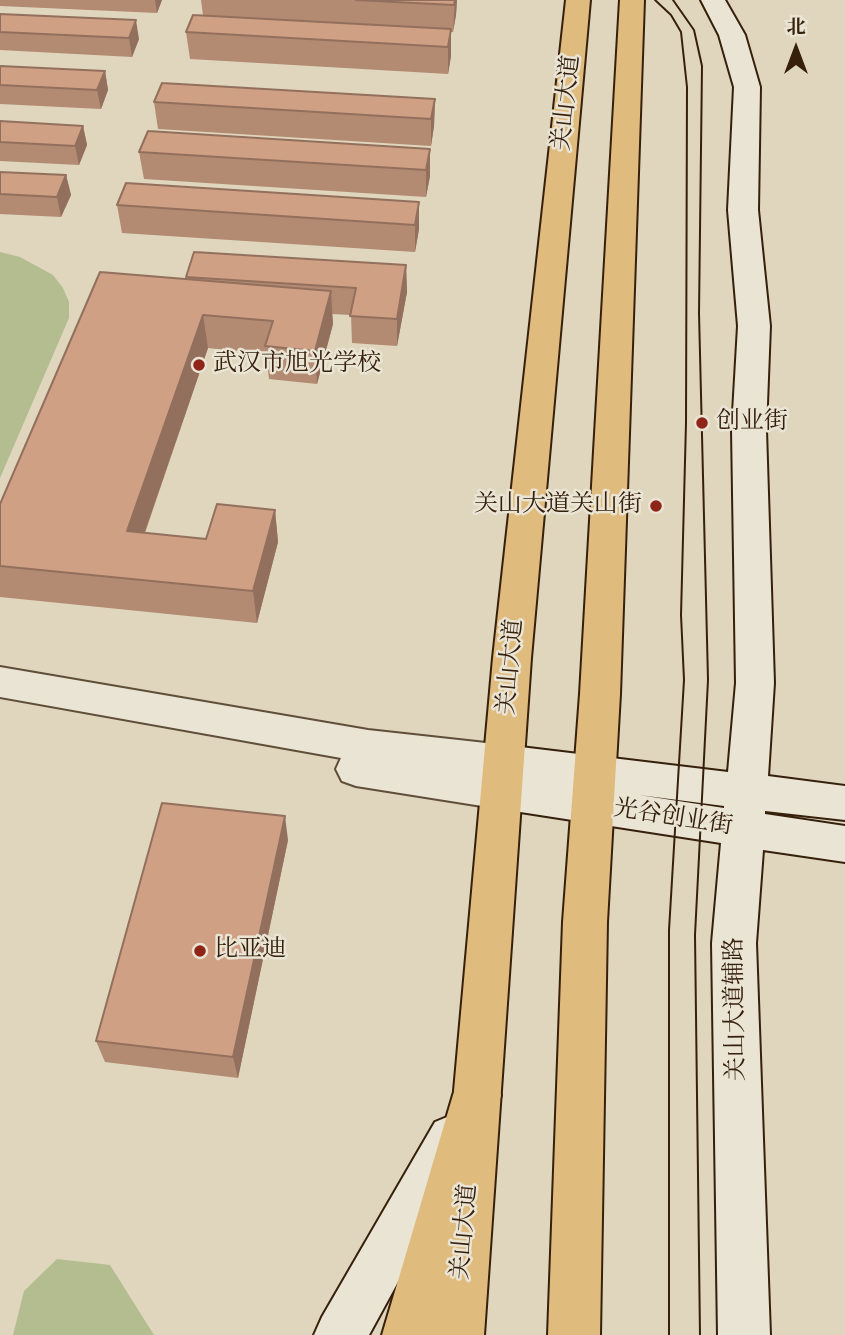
<!DOCTYPE html>
<meta charset="utf-8">
<style>
body{margin:0}
#map{position:relative;width:845px;height:1335px;overflow:hidden;background:#dfd6bd;font-family:"IM FELL DW Pica","Noto Serif SC",serif}
canvas{display:block}
.north{position:absolute;left:761px;top:14px;width:70px;height:70px;-webkit-text-stroke:5px #eae4d4;paint-order:stroke;rotate:0deg;font-size:19px;font-weight:700;line-height:28px;text-align:center;color:#36200c}
.north::after{content:'';display:block;margin:auto;width:24px;height:32px;background:#36200c;clip-path:polygon(50% 0,100% 100%,50% 72%,0 100%)}
</style>
<div id="map">
<canvas width="845" height="1335"></canvas>
<div class="north">北</div>
</div>
<script>
const g = document.querySelector('canvas').getContext('2d');
g.lineJoin = 'round';
function fillPath(path, color) { g.fillStyle = color; g.fill(path, 'evenodd'); }
const toPath = rows => new Path2D(rows.map(r => 'M' + r).join(''));
function stroke(path, color, width, dash) { g.strokeStyle = color; g.lineWidth = width; g.lineCap = dash ? 'butt' : 'round'; g.setLineDash(dash || []); g.stroke(path); }
function write(font, color, halo, rows, align = 'center') {
  g.font = font + ' "IM FELL DW Pica","Noto Serif SC",serif'; g.lineWidth = 5; g.setLineDash([]); g.textBaseline = 'middle'; g.strokeStyle = halo; g.fillStyle = color; for (const [text, x, y, turn = 0] of rows) {
    g.save(); g.translate(x, y); g.rotate((+turn || 0) * Math.PI / 180); g.textAlign = isNaN(turn) ? turn : align; if (halo) g.strokeText(text, 0, 0); g.fillText(text, 0, 0); g.restore();
  }
}
fillPath(toPath([
 [0,252,20,257,53,275,63,288,69,302,69,318,0,478],
 [57,1259,110,1265,154,1335,13,1335,24,1291]
]), '#b3bd90');
const street = toPath([
 [0,667,368,730,504,745,518,750,524,762,518,774,508,777,516,780,522,792,516,804,501,809,356,786,342,781,336,769,341,758,0,697,0,667]
]);
const secondary = toPath([
 [701,0,725,0,745,35,760,87,758,210,770,326,766,430,774,683,768,776,845,786,845,820,765,811,765,814,845,826,845,862,763,850,756,943,770,1335,718,1335,712,943,721,843,501,809,486,804,480,792,486,780,497,776,490,774,484,762,490,750,504,745,728,772,736,683,732,430,738,326,728,210,734,87,719,35,701,0],
 [639,795,724,806,724,808,639,795],
 [452,1115,469,1122,476,1139,369,1335,314,1335,322,1317,435,1122,452,1115]
]);
const primary = toPath([
 [566,0,590,0,531,658,484,1335,432,1335,493,658,566,0],
 [620,0,644,0,620,694,607,922,600,1335,548,1335,563,922,580,694,620,0]
]);
const highway = toPath([
 [477,1072,494,1079,501,1095,434,1335,382,1335,453,1095,460,1079,477,1072]
]);
stroke(street, '#604e38', 4);
stroke(secondary, '#36200c', 4);
stroke(primary, '#36200c', 4);
stroke(highway, '#36200c', 4);
fillPath(street, '#eae4d4');
fillPath(secondary, '#eae4d4');
fillPath(primary, '#e0bb7e');
fillPath(highway, '#e0bb7e');
stroke(toPath([
 [655,0,671,15,681,32,687,87,686,423,681,615,684,680,669,930,669,1335],
 [673,0,694,30,702,66,699,313,708,680,695,935,700,1335]
]), '#36200c', 2);
fillPath(toPath([
 [0,0,162,0,157,13,0,6],
 [201,0,457,0,456,15,453,32,451,32,451,56,448,74,190,59,186,32,203,15],
 [0,14,139,39,132,57,0,50],
 [0,66,105,71,108,90,101,109,0,104],
 [435,99,434,126,431,146,158,129,154,102],
 [0,121,83,126,87,145,79,165,0,161],
 [430,149,430,176,426,197,144,179,139,152],
 [0,172,66,175,71,195,61,217,0,214],
 [419,202,419,229,415,252,122,233,117,205],
 [406,265,407,292,397,346,352,343,351,315,332,314,333,324,317,384,269,379,266,354,208,348,145,533,206,539,275,510,278,542,257,623,0,597,0,504,186,279,186,277],
 [288,840,238,1078,105,1062,96,1041]
]), '#b38a72');
fillPath(toPath([
 [155,0,162,0,157,13],
 [455,0,457,0,456,15,453,32],
 [136,20,139,39,132,57,129,38],
 [451,29,451,56,448,74,448,47],
 [105,71,108,90,101,109,97,90],
 [435,99,434,126,431,146,431,119],
 [83,126,87,145,79,165,75,146],
 [430,149,430,176,426,197,426,170],
 [66,175,71,195,61,217,57,197],
 [419,202,419,229,415,252,415,225],
 [406,265,407,292,397,346,397,319],
 [331,291,333,324,317,384,315,351],
 [203,315,208,348,134,563,127,531],
 [275,510,278,542,257,623,253,591],
 [285,816,288,840,238,1078,233,1057]
]), '#92705d');
const building = toPath([
 [356,0,455,0,454,5,356,0],
 [0,14,136,20,129,38,0,32,0,14],
 [193,15,451,29,448,47,186,32,193,15],
 [0,66,105,71,97,90,0,85,0,66],
 [162,83,435,99,431,119,154,102,162,83],
 [0,121,83,126,75,146,0,142,0,121],
 [148,131,430,149,426,170,139,152,148,131],
 [0,172,66,175,57,197,0,194,0,172],
 [126,183,419,202,415,225,117,205,126,183],
 [194,252,406,265,397,319,350,316,356,288,186,277,194,252],
 [100,272,331,291,315,351,265,346,273,321,203,315,127,531,206,539,217,504,275,510,253,591,0,566,0,504,100,272],
 [162,803,285,816,233,1057,96,1041,162,803]
]);
fillPath(building, '#d0a085');
stroke(building, '#92705d', 2);
for (const [x, y, r, color] of [
 [199,365,7,"#8f2418"],
 [702,423,7,"#8f2418"],
 [656,506,7,"#8f2418"],
 [200,951,7,"#8f2418"]
]) { const dot = new Path2D(); dot.arc(x, y, r, 0, 2 * Math.PI); g.fillStyle = color; g.fill(dot); stroke(dot, '#eae4d4', 2.5); }
write('24px', '#36200c', '#eae4d4', [
 ["关山大道",568,103,-84],
 ["关山大道",512,667,-85],
 ["光谷创业街",673,819,9],
 ["关山大道辅路",737,1009,-91],
 ["关山大道",466,1232,-85]
]);
write('24px', '#36200c', '#eae4d4', [
 ["武汉市旭光学校",213,365],
 ["创业街",716,423],
 ["关山大道关山街",642,506,"right"],
 ["比亚迪",214,951]
], 'left');
</script>
